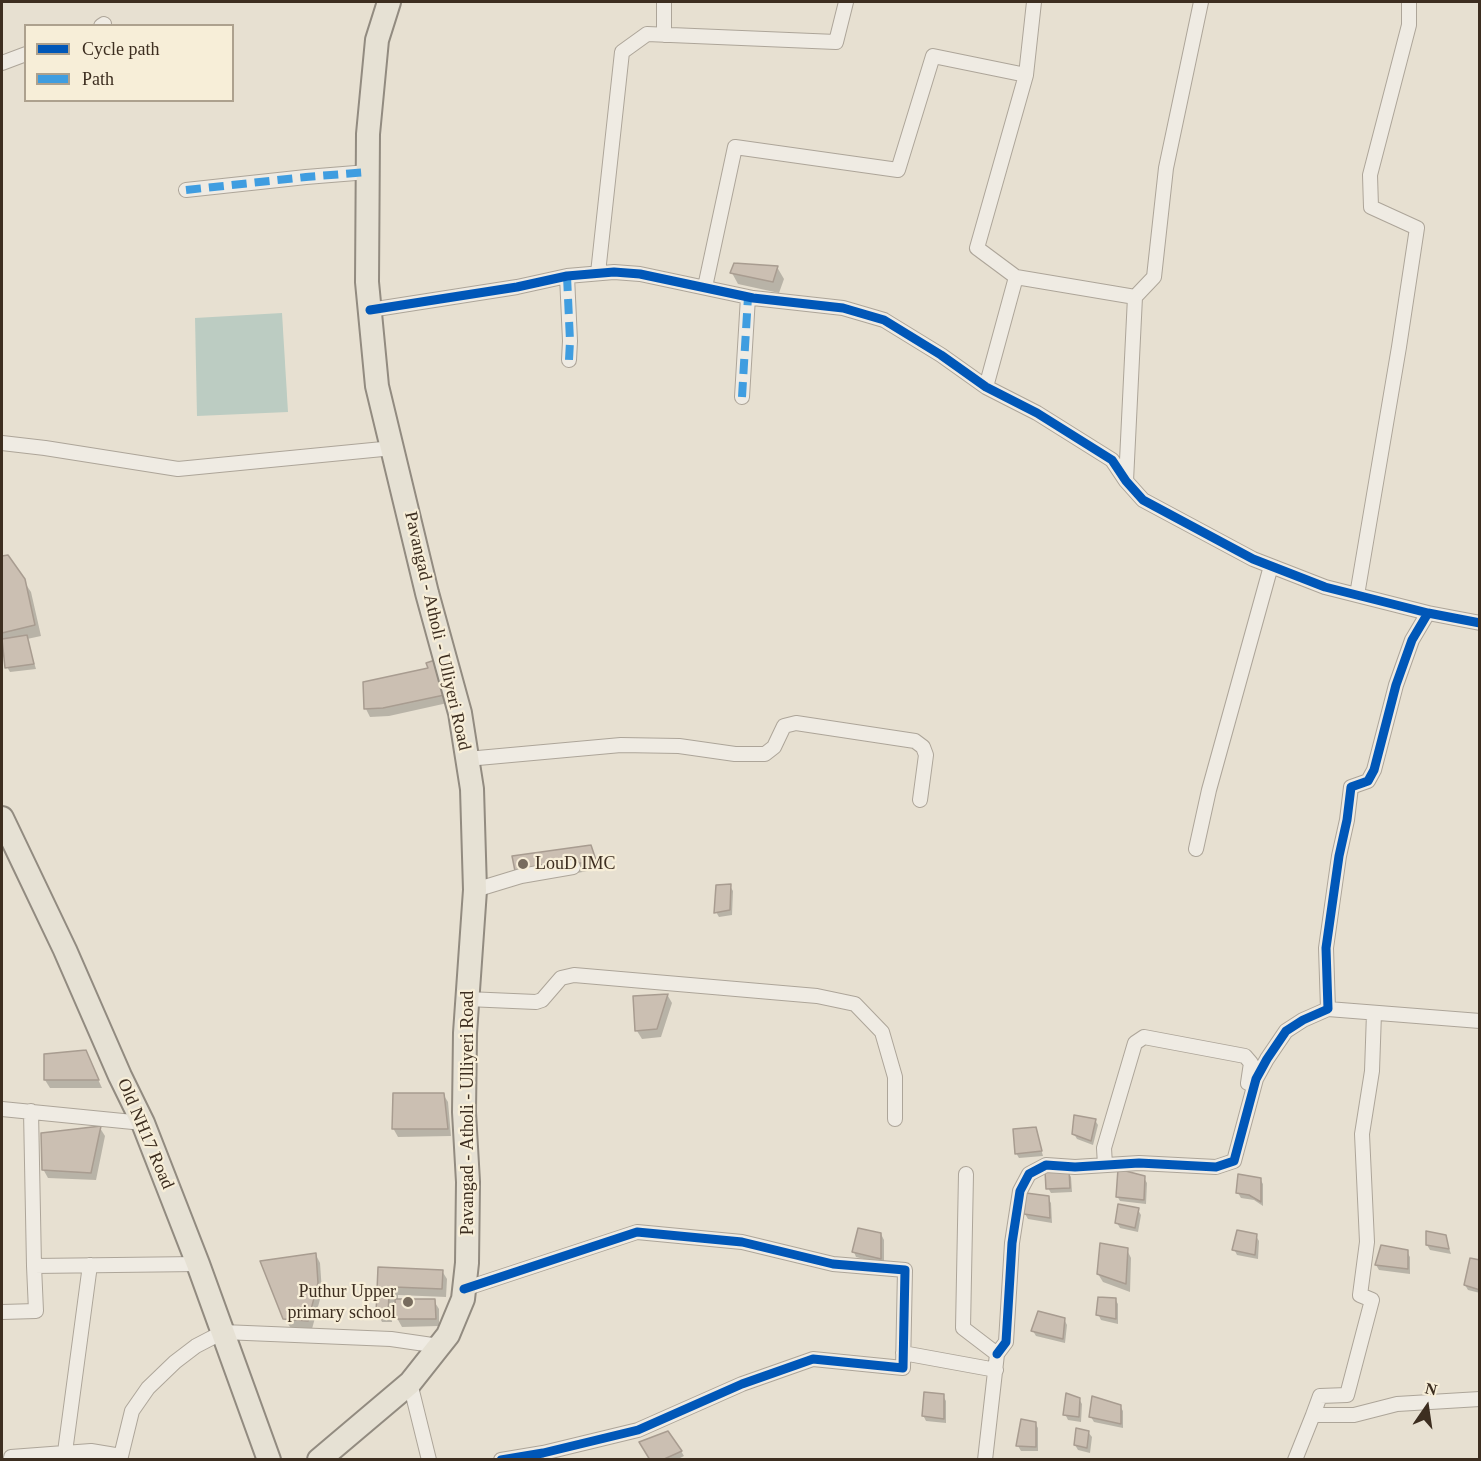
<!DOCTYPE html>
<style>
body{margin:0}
#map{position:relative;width:1481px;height:1461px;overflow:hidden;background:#e7e0d1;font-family:"Times New Roman",serif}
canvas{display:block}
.frame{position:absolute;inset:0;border:3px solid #3d2e20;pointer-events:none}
.legend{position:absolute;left:24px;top:24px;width:210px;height:78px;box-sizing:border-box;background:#f7eed8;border:2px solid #ada18e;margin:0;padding:8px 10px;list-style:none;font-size:18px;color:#3d2e20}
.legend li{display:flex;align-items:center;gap:12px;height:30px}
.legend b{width:30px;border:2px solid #ada18e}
.north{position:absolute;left:1397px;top:1377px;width:60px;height:60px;-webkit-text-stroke:4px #f7eed8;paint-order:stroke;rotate:13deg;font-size:16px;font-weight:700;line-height:24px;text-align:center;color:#3d2e20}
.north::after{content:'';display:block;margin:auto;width:21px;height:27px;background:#3d2e20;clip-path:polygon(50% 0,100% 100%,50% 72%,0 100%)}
</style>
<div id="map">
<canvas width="1481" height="1461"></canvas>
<div class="frame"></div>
<ul class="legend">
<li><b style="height:8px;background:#0057b8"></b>Cycle path</li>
<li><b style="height:8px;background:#3f9de0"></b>Path</li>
</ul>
<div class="north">N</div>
</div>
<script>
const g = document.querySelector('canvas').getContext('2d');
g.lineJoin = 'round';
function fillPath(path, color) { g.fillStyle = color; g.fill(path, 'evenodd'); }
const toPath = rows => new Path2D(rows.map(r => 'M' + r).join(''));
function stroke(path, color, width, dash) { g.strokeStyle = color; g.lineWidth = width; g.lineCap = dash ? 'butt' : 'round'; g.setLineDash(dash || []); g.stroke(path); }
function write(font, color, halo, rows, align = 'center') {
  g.font = font + ' "Times New Roman",serif'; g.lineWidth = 4.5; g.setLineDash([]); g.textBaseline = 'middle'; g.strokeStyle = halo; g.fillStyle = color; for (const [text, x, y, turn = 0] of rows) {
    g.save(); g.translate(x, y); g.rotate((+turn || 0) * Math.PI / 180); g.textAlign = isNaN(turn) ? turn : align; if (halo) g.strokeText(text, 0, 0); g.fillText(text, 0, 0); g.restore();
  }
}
fillPath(toPath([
 [282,313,288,412,197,416,195,318]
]), '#bcccc2');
fillPath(toPath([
 [777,267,784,279,779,293,738,284,732,273],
 [7,556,31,592,41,636,27,639,36,669,10,672,7,667,2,645,2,557],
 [430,669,452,702,389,716,370,717,366,709,365,683],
 [590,847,599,869,522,883,517,875],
 [730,886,733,891,732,915,719,917,716,912],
 [668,996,672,1003,661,1037,642,1039,637,1031],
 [85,1051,102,1088,50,1088,45,1080],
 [443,1094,448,1102,451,1136,398,1137,393,1128],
 [1095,1120,1098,1125,1093,1145,1077,1139,1074,1134],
 [100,1128,105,1136,96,1180,48,1178,43,1169],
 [1035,1128,1043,1156,1019,1158,1016,1153],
 [1068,1172,1071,1177,1072,1192,1051,1193,1048,1188],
 [1144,1178,1147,1183,1146,1204,1120,1201,1117,1196],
 [1260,1179,1263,1184,1263,1206,1254,1200,1241,1198,1238,1193],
 [1048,1198,1051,1203,1052,1223,1028,1219,1025,1214],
 [1138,1210,1141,1215,1138,1232,1120,1228,1117,1223],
 [881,1234,884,1240,884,1264,856,1257,854,1252],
 [1256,1236,1259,1241,1258,1259,1237,1255,1234,1249],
 [1445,1236,1451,1254,1430,1250,1427,1245],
 [1127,1250,1131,1258,1130,1292,1103,1282,1098,1274],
 [1407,1252,1410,1257,1410,1274,1379,1270,1376,1265],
 [316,1255,320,1263,322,1292,312,1329,290,1327,285,1319],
 [1480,1262,1480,1293,1468,1290,1465,1285],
 [379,1268,442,1271,447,1279,446,1297,398,1295,398,1301,434,1301,439,1309,439,1326,402,1327,397,1318,397,1303,393,1302,392,1322,382,1322,378,1314],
 [1115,1299,1118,1304,1118,1324,1101,1320,1098,1314],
 [1064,1319,1067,1325,1065,1343,1036,1336,1033,1331],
 [943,1396,946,1401,946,1423,926,1421,923,1415],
 [1079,1399,1082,1404,1081,1422,1068,1420,1065,1414],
 [1120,1406,1123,1411,1123,1428,1094,1422,1091,1417],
 [1022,1421,1035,1423,1038,1428,1038,1451,1021,1451,1018,1446],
 [1088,1432,1092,1437,1090,1453,1078,1450,1075,1445],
 [681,1451,684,1456,676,1460,652,1460]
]), '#0003');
const building = toPath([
 [734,263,778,266,773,282,730,273,734,263],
 [8,555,25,579,35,625,2,633,2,556,8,555],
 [27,635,34,664,5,668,2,639,27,635],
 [438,659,449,694,383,708,364,709,363,682,428,668,426,663,438,659],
 [591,845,596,860,516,876,512,856,591,845],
 [731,884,730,910,714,913,716,885,731,884],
 [668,994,657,1029,635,1031,633,996,668,994],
 [86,1050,99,1080,44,1080,44,1054,86,1050],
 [393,1093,444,1093,448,1129,392,1129,393,1093],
 [1074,1115,1096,1119,1091,1141,1072,1134,1074,1115],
 [101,1126,91,1173,42,1170,41,1133,101,1126],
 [1036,1127,1042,1151,1015,1154,1013,1129,1036,1127],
 [1118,1169,1145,1176,1144,1200,1116,1197,1118,1169],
 [1069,1170,1070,1188,1046,1189,1045,1171,1069,1170],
 [1238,1174,1261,1178,1261,1202,1249,1195,1236,1193,1238,1174],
 [1026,1193,1049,1196,1050,1218,1024,1214,1026,1193],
 [1118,1204,1139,1208,1135,1228,1115,1223,1118,1204],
 [858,1228,881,1233,881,1259,852,1252,858,1228],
 [1237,1230,1257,1234,1255,1255,1232,1250,1237,1230],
 [1426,1231,1446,1235,1449,1249,1426,1245,1426,1231],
 [1100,1243,1128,1248,1126,1284,1097,1274,1100,1243],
 [1381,1245,1408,1250,1408,1269,1375,1265,1381,1245],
 [316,1253,318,1283,308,1321,283,1319,260,1261,316,1253],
 [1470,1258,1480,1260,1480,1290,1464,1285,1470,1258],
 [378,1267,443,1270,442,1289,394,1287,393,1296,389,1295,388,1314,376,1314,378,1267],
 [1098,1297,1116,1298,1116,1319,1096,1315,1098,1297],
 [395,1299,435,1299,436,1319,396,1319,395,1299],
 [1038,1311,1065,1318,1063,1339,1031,1331,1038,1311],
 [924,1392,944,1394,944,1419,922,1416,924,1392],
 [1066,1393,1080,1398,1079,1417,1063,1415,1066,1393],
 [1092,1396,1121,1405,1121,1424,1089,1417,1092,1396],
 [1021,1419,1036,1422,1036,1447,1016,1446,1021,1419],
 [1076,1428,1089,1431,1087,1448,1074,1445,1076,1428],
 [668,1431,682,1451,662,1460,650,1460,639,1442,668,1431]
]);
fillPath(building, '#cbbfb2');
stroke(building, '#a89c90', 1.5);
const street = toPath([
 [664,2,664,35],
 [101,26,104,24],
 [2,63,26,54],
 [1026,75,1034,2],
 [186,190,306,177,368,172],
 [598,273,622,52,647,34,836,42,846,2],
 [567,276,570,341,569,360],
 [705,287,735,147,898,170,933,56,1026,75,977,248,1016,277,1135,297,1154,277,1166,168,1201,2],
 [370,310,517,287,567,276,614,272,640,274,753,298,843,308,884,320,941,355,986,387,1037,413,1112,460,1126,481,1143,500,1253,559,1325,587,1428,613,1480,623],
 [986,387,1016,277],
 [742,397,748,297],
 [2,443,45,448,178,469,393,448],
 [1126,481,1135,297],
 [1357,595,1399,347,1417,228,1371,207,1370,175,1409,25,1409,2],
 [467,759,621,745,679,746,735,754,765,754,774,747,784,726,796,723,915,741,923,747,926,755,920,800],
 [1196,849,1209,790,1271,566],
 [475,890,521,876,573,867],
 [467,999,536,1002,542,1000,561,978,574,975,817,996,855,1004,882,1032,895,1077,895,1119],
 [1328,1009,1480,1021],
 [2,1109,143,1123],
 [31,1111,34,1266],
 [1105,1165,1104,1148,1135,1043,1144,1037,1245,1056,1251,1063,1248,1083,1253,1085],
 [966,1174,963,1328,997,1354,985,1460],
 [464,1289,637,1232,742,1242,833,1264,905,1270,903,1368,813,1359,742,1384,638,1430,543,1453,501,1460],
 [2,1312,36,1311,34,1266,198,1264],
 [903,1353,996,1370],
 [997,1354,1006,1342,1012,1243,1020,1191,1029,1174,1046,1165,1075,1167,1139,1163,1216,1167,1234,1161,1256,1079,1267,1059,1286,1031,1303,1020,1328,1009,1326,948,1339,856,1347,820,1351,787,1368,781,1374,770,1396,685,1412,640,1428,613],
 [410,1383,429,1460],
 [1313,1415,1320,1396,1347,1395,1372,1300,1360,1295,1367,1242,1362,1134,1372,1071,1374,1013],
 [65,1452,90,1265],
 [11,1460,11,1457,91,1451,121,1456,132,1411,148,1388,175,1362,196,1346,223,1332,391,1339,439,1346],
 [1295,1460,1313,1415,1354,1415,1397,1404,1480,1399]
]);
const primary = toPath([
 [2,818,65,950,120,1076,143,1123,198,1264,269,1460],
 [319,1460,410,1383,448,1335,463,1299,467,1263,468,1182,464,1112,465,1033,475,890,472,789,460,713,427,593,377,386,367,282,368,134,377,40,389,2]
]);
stroke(street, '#ada599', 16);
stroke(primary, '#928b80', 26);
stroke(street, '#efebe3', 14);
stroke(primary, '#e6e1d4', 22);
stroke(toPath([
 [186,190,306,177,368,172],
 [567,276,570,341,569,360],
 [742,397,748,297]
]), '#3f9de0', 8, [15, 8]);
stroke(toPath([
 [370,310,517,287,567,276,614,272,640,274,753,298,843,308,884,320,941,355,986,387,1037,413,1112,460,1126,481,1143,500,1253,559,1325,587,1428,613,1480,623],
 [464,1289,637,1232,742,1242,833,1264,905,1270,903,1368,813,1359,742,1384,638,1430,543,1453,501,1460],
 [997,1354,1006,1342,1012,1243,1020,1191,1029,1174,1046,1165,1075,1167,1139,1163,1216,1167,1234,1161,1256,1079,1267,1059,1286,1031,1303,1020,1328,1009,1326,948,1339,856,1347,820,1351,787,1368,781,1374,770,1396,685,1412,640,1428,613]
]), '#0057b8', 9);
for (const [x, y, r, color] of [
 [523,864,6,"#786c5e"],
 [408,1302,6,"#786c5e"]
]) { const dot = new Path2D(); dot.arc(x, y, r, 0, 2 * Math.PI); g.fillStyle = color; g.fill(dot); stroke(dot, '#f7eed8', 2); }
write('18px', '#3d2e20', '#f7eed8', [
 ["Pavangad - Atholi - Ulliyeri Road",437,631,77],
 ["Pavangad - Atholi - Ulliyeri Road",468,1113,-90],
 ["Old NH17 Road",145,1134,67]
]);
write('18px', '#3d2e20', '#f7eed8', [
 ["LouD IMC",535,864],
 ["Puthur Upper",396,1292,"right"],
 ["primary school",396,1313,"right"]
], 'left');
</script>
